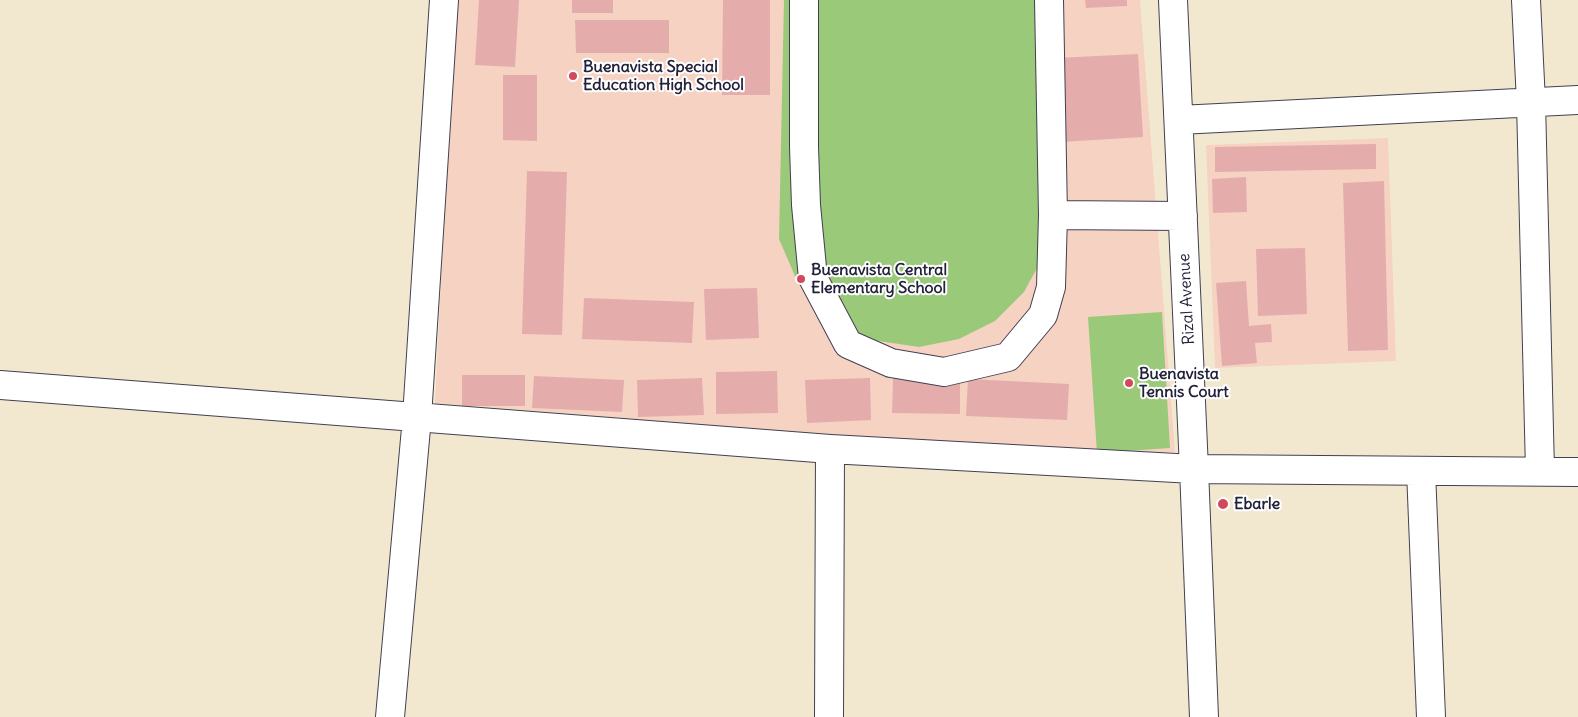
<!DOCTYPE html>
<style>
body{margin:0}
canvas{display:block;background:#f2e8d0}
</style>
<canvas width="1578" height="717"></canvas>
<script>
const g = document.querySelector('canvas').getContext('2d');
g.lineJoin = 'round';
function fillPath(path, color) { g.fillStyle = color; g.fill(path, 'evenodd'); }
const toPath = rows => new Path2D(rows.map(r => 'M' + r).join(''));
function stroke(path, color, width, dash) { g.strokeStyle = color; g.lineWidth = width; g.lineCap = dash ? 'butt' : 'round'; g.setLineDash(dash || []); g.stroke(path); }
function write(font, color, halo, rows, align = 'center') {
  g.font = font + ' Delius,sans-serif'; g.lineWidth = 4; g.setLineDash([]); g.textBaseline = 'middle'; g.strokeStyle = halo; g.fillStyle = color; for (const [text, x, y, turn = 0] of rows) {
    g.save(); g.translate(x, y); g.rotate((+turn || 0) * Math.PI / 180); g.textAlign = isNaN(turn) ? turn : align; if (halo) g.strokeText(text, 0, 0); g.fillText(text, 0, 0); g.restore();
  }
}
fillPath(toPath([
 [455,0,1140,0,1175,452,1101,456,435,403],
 [1388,138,1396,361,1215,368,1206,145]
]), '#f6d2c3');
fillPath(toPath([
 [784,0,1043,0,1043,257,1024,292,995,321,959,339,919,347,872,340,829,318,798,283,779,239],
 [1162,312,1170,448,1097,453,1088,317]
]), '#9aca79');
fillPath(toPath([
 [479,0,519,0,515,67,475,65],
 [572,0,613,0,613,13,572,13],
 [723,0,770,0,770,95,722,95],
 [1085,0,1127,0,1127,6,1086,8],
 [575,20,669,20,669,53,576,53],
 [1138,54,1143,137,1061,142,1056,58],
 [503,75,537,75,537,141,503,140],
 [1376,144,1376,169,1215,172,1215,147],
 [527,171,567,172,562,335,522,334],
 [1246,177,1247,212,1213,213,1212,179],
 [1384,181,1388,350,1348,351,1343,183],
 [1305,248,1307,314,1258,316,1256,249],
 [1246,281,1249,326,1271,324,1272,342,1255,343,1257,363,1222,366,1216,283],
 [757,288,759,338,706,340,704,289],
 [584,298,694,302,692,343,582,339],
 [777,371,778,413,716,414,716,372],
 [462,375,525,375,525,406,462,406],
 [534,376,624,380,622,412,532,408],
 [702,378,704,415,638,417,637,380],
 [870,378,871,420,807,423,805,380],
 [893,378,960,380,960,414,892,413],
 [968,379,1069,384,1067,420,966,416]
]), '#e4adac');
const minor = toPath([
 [804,0,804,147,806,205,813,278,848,344,891,363,944,372,1008,357,1043,315,1051,287,1053,215,1049,0],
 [1173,0,1194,469,1204,717],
 [1526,0,1531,102,1540,471],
 [1179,120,1578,100],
 [1053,215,1183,216],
 [0,385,830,449,1194,469,1578,472],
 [1421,471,1431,717],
 [390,717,417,417,444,0],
 [829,717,830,449]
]);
stroke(minor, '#414051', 30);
stroke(minor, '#fff', 28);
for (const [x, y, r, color] of [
 [573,76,5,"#d1495b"],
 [801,279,5,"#d1495b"],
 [1129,383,5,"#d1495b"],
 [1223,504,6,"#d1495b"]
]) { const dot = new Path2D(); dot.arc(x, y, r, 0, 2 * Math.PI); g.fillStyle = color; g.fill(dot); stroke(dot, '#fff', 2); }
write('bold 16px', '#22223b', '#fff', [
 ["Buenavista Special",583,67],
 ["Education High School",583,85],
 ["Buenavista Central",811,270],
 ["Elementary School",811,288],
 ["Buenavista",1139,374],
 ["Tennis Court",1139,392],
 ["Ebarle",1234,504]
], 'left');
write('16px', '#22223b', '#fff', [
 ["Rizal Avenue",1187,299,-93]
]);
</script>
